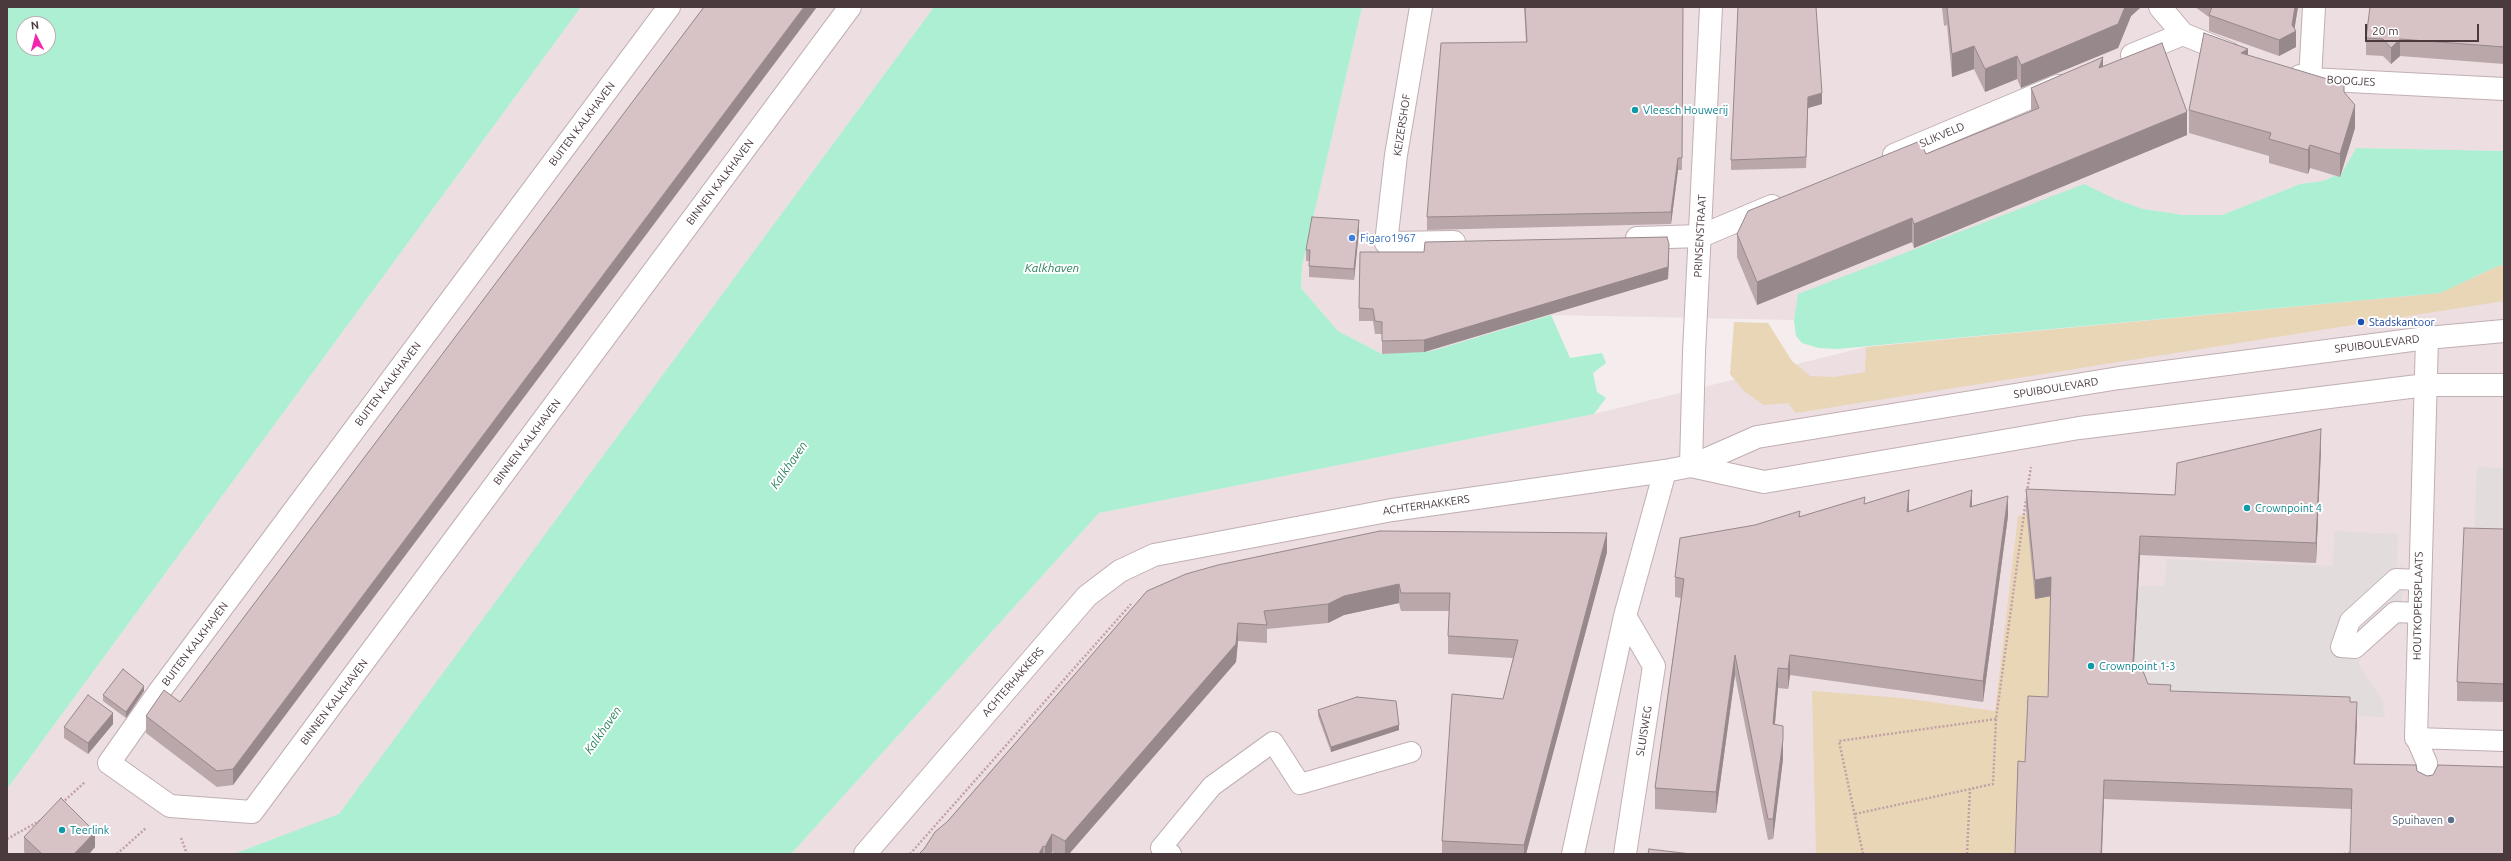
<!DOCTYPE html>
<style>
body{margin:0}
#map{position:relative;width:2511px;height:861px;overflow:hidden;background:#f5eced;font-family:Ubuntu,sans-serif}
canvas{display:block}
.frame{position:absolute;inset:0;border:8px solid #4a3a3d;pointer-events:none}
.north{position:absolute;left:16px;top:16px;width:40px;height:40px;box-sizing:border-box;background:#fff;border:1px solid #b7b0b1;border-radius:50%;rotate:354deg;font-size:11px;font-weight:700;line-height:16px;text-align:center;color:#4a3a3d}
.north::after{content:'';display:block;margin:auto;width:14px;height:18px;background:#f326b0;clip-path:polygon(50% 0,100% 100%,50% 72%,0 100%)}
.scale{position:absolute;left:2365px;top:24px;width:114px;height:18px;box-sizing:border-box;border:2px solid #4a3a3d;border-top:0;padding-left:5px;font-size:12px;line-height:14px;white-space:nowrap;color:#4a3a3d;-webkit-text-stroke:3px #fff;paint-order:stroke}
</style>
<div id="map">
<canvas width="2511" height="861"></canvas>
<div class="frame"></div>
<div class="north">N</div>
<div class="scale">20 m</div>
</div>
<script>
const g = document.querySelector('canvas').getContext('2d');
g.lineJoin = 'round';
function fillPath(path, color) { g.fillStyle = color; g.fill(path, 'evenodd'); }
const toPath = rows => new Path2D(rows.map(r => 'M' + r).join(''));
function stroke(path, color, width, dash) { g.strokeStyle = color; g.lineWidth = width; g.lineCap = dash ? 'butt' : 'round'; g.setLineDash(dash || []); g.stroke(path); }
function write(font, color, halo, rows, align = 'center') {
  g.font = font + ' Ubuntu,sans-serif'; g.lineWidth = 4; g.setLineDash([]); g.textBaseline = 'middle'; g.strokeStyle = halo; g.fillStyle = color; for (const [text, x, y, turn = 0] of rows) {
    g.save(); g.translate(x, y); g.rotate((+turn || 0) * Math.PI / 180); g.textAlign = isNaN(turn) ? turn : align; if (halo) g.strokeText(text, 0, 0); g.fillText(text, 0, 0); g.restore();
  }
}
fillPath(toPath([
 [581,7,934,7,339,815,234,854,11,854,7,851,7,789],
 [1362,7,2504,7,2504,151,2356,148,2342,173,2323,181,2300,184,2222,215,2184,215,2143,209,2115,199,1799,294,1794,320,1551,315,1432,351,1382,354,1338,331,1301,288,1302,266],
 [2504,265,2504,854,791,854,1099,513,1594,414,1866,347,2440,293]
]), '#eddee1');
fillPath(toPath([
 [2504,265,2504,301,1796,413,1788,403,1764,405,1744,391,1730,374,1734,322,1768,323,1792,361,1810,376,1834,377,1865,372,1866,347,2440,293,2498,266],
 [2057,510,2054,520,2047,698,2016,854,1816,854,1812,691,1902,698,1995,711,2018,516]
]), '#e8d6b7');
fillPath(toPath([
 [2477,467,2504,468,2504,536,2474,534],
 [2334,531,2398,534,2397,570,2403,563,2401,626,2396,624,2362,654,2359,660,2360,667,2382,700,2385,717,2350,716,2132,686,2138,586,2165,586,2166,559,2333,566]
]), '#e2dcdd');
fillPath(toPath([
 [7,7,581,7,7,789],
 [24,24,48,24,48,48,24,48],
 [934,7,1362,7,1302,266,1301,288,1338,331,1382,354,1432,351,1551,315,1570,358,1602,353,1606,363,1593,373,1597,392,1606,398,1594,414,1099,513,791,854,234,854,339,814],
 [2356,148,2504,151,2504,265,2498,266,2440,293,1837,349,1819,348,1802,343,1796,336,1794,320,1798,294,2084,184,2115,199,2143,209,2184,215,2222,215,2300,184,2323,181,2342,173]
]), '#acefd3');
const service = toPath([
 [2418,613,2395,612,2355,648,2341,647,2350,621,2396,579,2419,580],
 [2427,784,2427,763,2416,738,2504,741],
 [1171,854,1161,848,1212,786,1273,742,1300,784,1411,752]
]);
const minor = toPath([
 [669,7,159,692,109,763,170,806,252,812,850,7],
 [1421,7,1396,155,1386,243,1454,242],
 [2160,7,2183,34,2229,53],
 [2132,55,2183,34],
 [2300,76,2310,79,2504,89],
 [2310,79,2314,7],
 [1894,155,2058,86],
 [1637,238,1701,236,1772,206],
 [2416,738,2427,338],
 [1573,854,1625,616,1665,471],
 [1625,854,1654,666,1625,616]
]);
const tertiary = toPath([
 [1691,466,1764,482,2079,428,2426,385,2504,385],
 [1691,466,1694,352,1711,7],
 [865,854,1087,596,1120,571,1154,555,1392,510,1665,471,1691,466,1757,437,2119,378,2427,338,2504,331]
]);
stroke(service, '#c1afb2', 22);
stroke(minor, '#c1afb2', 24);
stroke(tertiary, '#c1afb2', 24);
stroke(toPath([
 [2027,492,2031,467],
 [62,803,85,782],
 [1855,814,1993,784,1996,719,2026,499],
 [181,838,187,854],
 [7,839,43,819],
 [117,854,146,828],
 [910,854,1131,604],
 [1863,854,1839,741,1996,719],
 [1967,854,1970,789],
 [2344,854,2353,853]
]), '#c2a0a6', 2.5, [2, 2]);
stroke(service, '#fff', 20);
stroke(minor, '#fff', 22);
stroke(tertiary, '#fff', 22);
fillPath(toPath([
 [704,7,233,785,217,787,146,733,146,716,180,702],
 [1524,7,1683,7,1682,170,1678,170,1671,224,1427,230,1427,217,1526,42],
 [1942,7,2140,7,2140,8,2131,16,2118,48,2021,88,2017,79,1985,92,1974,69,1952,77,1947,25,1944,26],
 [2195,7,2298,7,2297,13,2294,29,2296,47,2279,56,2209,31,2209,17],
 [2504,7,2504,64,2400,56,2391,64,2383,56,2366,55,2366,38],
 [2248,55,2344,92,2355,128,2340,177,2310,168,2308,174,2269,163,2269,156,2189,133,2189,110],
 [2103,66,2187,135,1914,248,1912,242,1757,305,1737,257,1737,234,1926,154,2031,112,2031,88],
 [1822,93,1822,104,1808,108,1806,168,1731,170,1731,160],
 [1359,231,1354,280,1309,277,1309,261,1306,261,1306,250],
 [1669,256,1668,279,1424,352,1382,354,1382,334,1375,334,1373,321,1359,321,1359,308],
 [2321,449,2316,563,2140,555,2134,663,2148,684,2171,691,2350,702,2357,721,2355,764,2417,771,2427,776,2504,767,2352,809,2104,799,2025,762,2048,697,2051,596,2035,599,2026,508,2026,489,2175,495],
 [1865,504,1909,511,1972,507,2008,516,1983,702,1790,675,1788,689,1778,688,1775,724,1783,759,1773,839,1768,840,1735,675,1716,813,1655,809,1655,788,1681,598,1675,597,1675,577,1755,525],
 [2504,529,2504,702,2457,701,2457,682],
 [1607,552,1526,854,1442,854,1442,841,1503,699,1513,658,1448,654,1448,636,1449,611,1401,611,1399,603,1344,615,1328,623,1267,629,1267,643,1238,641,1236,662,1069,854,1056,854,1052,852,1051,854,919,854,1147,591],
 [144,691,126,718,103,701,103,695],
 [1318,710,1399,730,1331,752,1318,716],
 [113,724,88,754,64,738,64,727],
 [24,837,95,847,89,854,26,854,24,852]
]), '#b9a7aa');
fillPath(toPath([
 [804,7,817,7,233,785,233,769],
 [2125,7,2140,7,2140,8,2131,16,2118,48,2021,88,2021,65],
 [2295,7,2298,7,2297,13,2294,32,2296,31,2296,47,2279,56,2279,40,2292,25],
 [2400,39,2400,56,2391,64,2391,48],
 [1974,46,1974,69,1952,77,1952,54],
 [2248,49,2248,73,2241,53],
 [2017,56,2017,79,1985,92,1985,69],
 [2103,57,2103,81,2099,68],
 [1822,93,1822,104,1808,108,1806,168,1808,97],
 [2355,105,2355,128,2340,177,2340,154],
 [2187,112,2187,135,1914,248,1914,224],
 [2310,145,2310,168,2308,174,2308,150],
 [1678,158,1678,170,1671,224,1671,212],
 [1912,218,1912,242,1757,305,1757,282],
 [1359,220,1359,231,1354,280,1354,269],
 [1669,244,1669,256,1668,279,1424,352,1424,340],
 [2321,429,2321,449,2316,563,2316,543],
 [1909,490,1909,510,1907,532,1907,512],
 [1972,490,1972,510,1970,507],
 [2008,496,2008,516,1983,702,1983,681],
 [1607,533,1607,552,1526,854,1524,854,1524,845],
 [2140,536,2140,555,2133,681,2133,662],
 [2051,577,2051,596,2035,599,2035,580],
 [1399,584,1399,603,1344,615,1328,623,1328,604,1344,596],
 [1238,623,1238,641,1236,662,1069,854,1065,854,1065,841],
 [1735,655,1735,675,1716,813,1716,792],
 [1790,655,1790,675,1788,689,1788,669],
 [1778,668,1778,688,1773,744,1773,724],
 [144,686,144,691,126,718,126,712],
 [2357,702,2357,721,2354,783,2354,764],
 [113,713,113,724,88,754,88,743],
 [1399,725,1399,730,1331,752,1331,747],
 [1783,739,1783,759,1773,839,1773,819],
 [2104,780,2104,799,2102,854,2101,854],
 [95,832,95,847,89,854,74,854],
 [1052,834,1052,852,1051,854,1045,854,1045,847],
 [1043,846,1043,854,1039,854]
]), '#96888b');
const building = toPath([
 [704,7,804,7,233,769,217,771,146,716,164,690,180,702,704,7],
 [1525,7,1683,7,1682,158,1678,158,1671,212,1427,217,1441,43,1527,42,1525,7],
 [1738,7,1816,7,1822,93,1808,97,1806,157,1731,160,1738,7],
 [1947,7,2125,7,2118,24,2021,65,2017,56,1985,69,1974,46,1952,54,1947,7],
 [2212,7,2295,7,2292,25,2296,31,2279,40,2209,15,2212,7],
 [2370,7,2504,7,2504,47,2400,39,2391,48,2383,39,2366,38,2370,7],
 [2204,33,2248,49,2241,53,2344,84,2344,92,2355,105,2340,154,2310,145,2308,150,2269,139,2271,133,2189,110,2204,33],
 [2162,43,2187,112,1914,224,1912,218,1757,282,1737,234,1748,211,1920,141,1926,154,2039,108,2031,88,2103,57,2099,68,2162,43],
 [1312,217,1359,220,1354,269,1309,266,1310,250,1306,250,1312,217],
 [1667,237,1669,244,1668,267,1424,340,1382,341,1382,322,1375,321,1373,309,1359,308,1360,252,1424,252,1425,242,1667,237],
 [2321,429,2316,543,2140,536,2133,662,2143,671,2148,684,2171,685,2170,691,2350,697,2350,702,2357,702,2354,764,2416,765,2417,771,2427,776,2433,775,2438,765,2504,767,2504,854,2350,854,2352,789,2104,780,2101,854,2015,854,2018,761,2025,762,2028,696,2048,697,2051,577,2035,580,2026,489,2175,495,2177,463,2321,429],
 [1909,490,1907,512,1972,490,1970,507,2008,496,1983,681,1790,655,1788,669,1778,668,1773,724,1783,726,1783,739,1773,819,1768,819,1735,655,1716,792,1655,788,1684,579,1675,577,1680,538,1755,525,1800,511,1799,517,1865,497,1864,504,1909,490],
 [2464,528,2504,529,2504,684,2457,682,2464,528],
 [1380,531,1607,533,1524,845,1442,841,1452,694,1503,699,1518,640,1448,636,1450,593,1401,593,1399,584,1344,596,1328,604,1264,611,1267,625,1238,623,1236,644,1065,841,1052,834,1045,847,1043,846,1039,854,919,854,924,849,935,832,948,821,1147,591,1186,574,1218,565,1380,531],
 [123,669,144,686,126,712,103,695,123,669],
 [88,695,113,713,88,743,64,727,88,695],
 [1357,697,1396,701,1399,725,1331,747,1318,710,1357,697],
 [61,798,95,832,74,854,42,854,24,837,61,798],
 [1649,849,1691,854,1648,854,1649,849]
]);
fillPath(building, '#d7c2c6');
stroke(building, '#96888b', 1);
for (const [x, y, r, color] of [
 [1635,110,4,"#0f9aa8"],
 [1352,238,4,"#3f7fe0"],
 [2361,322,4,"#1a4fb4"],
 [2247,508,4,"#0f9aa8"],
 [2091,666,4,"#0f9aa8"],
 [2451,820,4,"#5c6f8a"],
 [62,830,4,"#0f9aa8"]
]) { const dot = new Path2D(); dot.arc(x, y, r, 0, 2 * Math.PI); g.fillStyle = color; g.fill(dot); stroke(dot, '#fff', 1.5); }
write('11px', '#4a3a3d', '#fff', [
 ["BOOGJES",2351,81,3],
 ["BUITEN KALKHAVEN",582,124,-53],
 ["KEIZERSHOF",1402,125,-81],
 ["SLIKVELD",1942,135,-23],
 ["BINNEN KALKHAVEN",720,182,-53],
 ["PRINSENSTRAAT",1700,236,-87],
 ["SPUIBOULEVARD",2377,344,-7],
 ["BUITEN KALKHAVEN",388,384,-53],
 ["SPUIBOULEVARD",2056,388,-9],
 ["BINNEN KALKHAVEN",527,442,-53],
 ["ACHTERHAKKERS",1426,505,-8],
 ["HOUTKOPERSPLAATS",2418,606,-89],
 ["BUITEN KALKHAVEN",195,644,-53],
 ["ACHTERHAKKERS",1013,682,-49],
 ["BINNEN KALKHAVEN",334,702,-53],
 ["SLUISWEG",1644,731,-81]
]);
write('11px', '#0d838f', '#fff', [
 ["Vleesch Houwerij",1643,110],
 ["Crownpoint 4",2255,508],
 ["Crownpoint 1-3",2099,666],
 ["Teerlink",70,830]
], 'left');
write('11px', '#366cbe', '#fff', [
 ["Figaro1967",1360,238]
], 'left');
write('11px', '#164399', '#fff', [
 ["Stadskantoor",2369,322]
], 'left');
write('11px', '#4e5e75', '#fff', [
 ["Spuihaven",2443,820]
], 'right');
write('italic 12px', '#2a835f', '#fff', [
 ["Kalkhaven",1052,268],
 ["Kalkhaven",789,465,-55],
 ["Kalkhaven",603,730,-55]
]);
</script>
